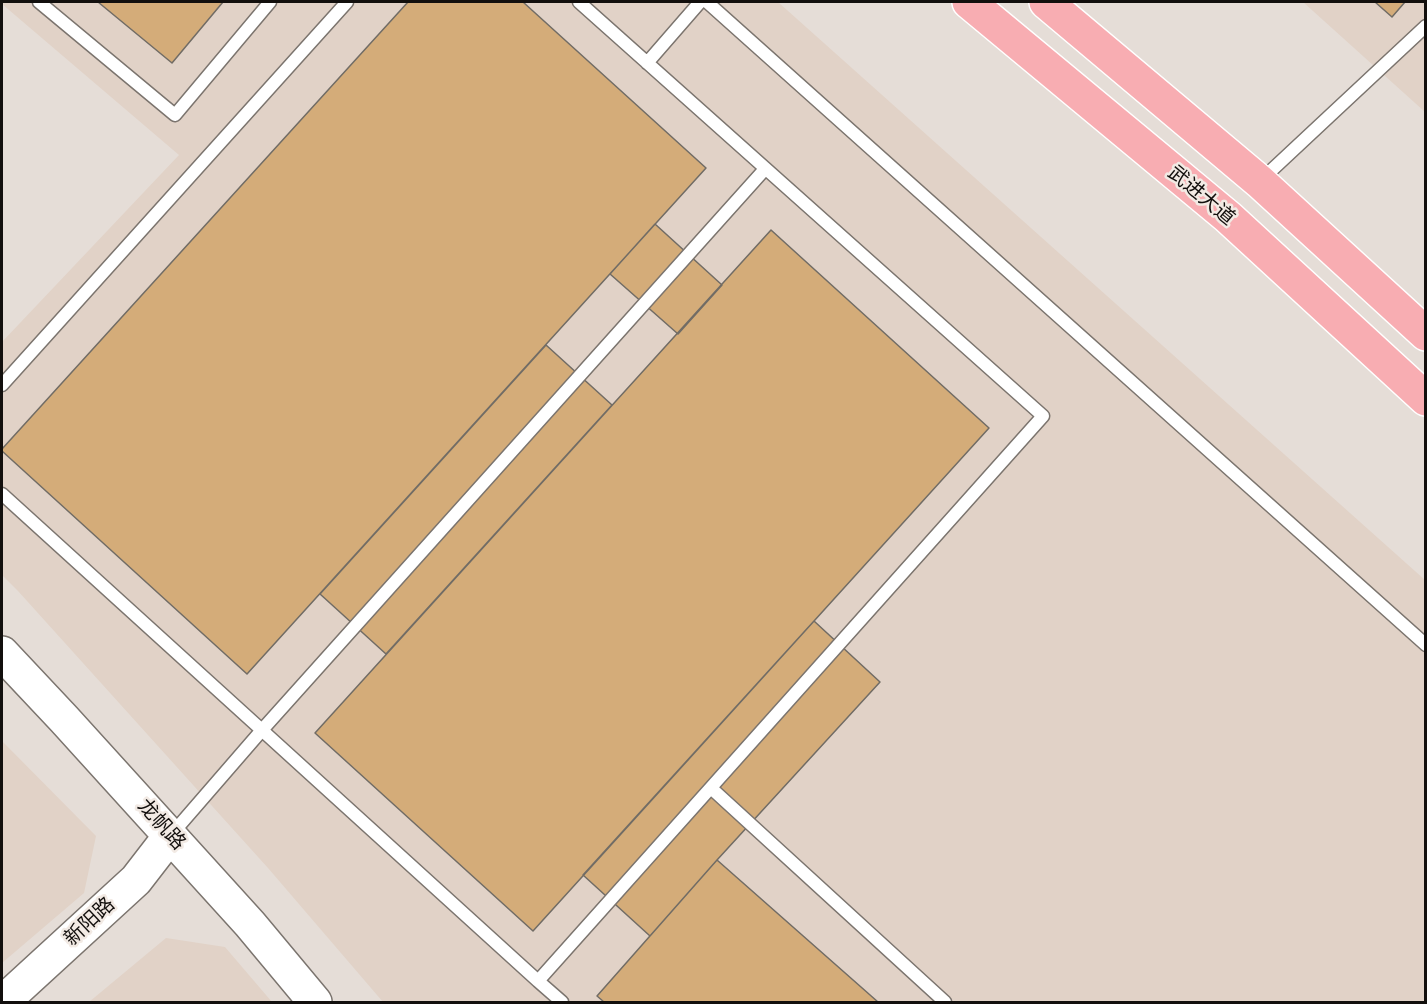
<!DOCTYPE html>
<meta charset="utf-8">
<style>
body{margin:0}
#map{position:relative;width:1427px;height:1004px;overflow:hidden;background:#e5ddd7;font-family:"Space Grotesk",sans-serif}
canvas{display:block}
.frame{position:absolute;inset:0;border:3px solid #120f0d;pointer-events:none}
</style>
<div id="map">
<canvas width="1427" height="1004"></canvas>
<div class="frame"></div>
</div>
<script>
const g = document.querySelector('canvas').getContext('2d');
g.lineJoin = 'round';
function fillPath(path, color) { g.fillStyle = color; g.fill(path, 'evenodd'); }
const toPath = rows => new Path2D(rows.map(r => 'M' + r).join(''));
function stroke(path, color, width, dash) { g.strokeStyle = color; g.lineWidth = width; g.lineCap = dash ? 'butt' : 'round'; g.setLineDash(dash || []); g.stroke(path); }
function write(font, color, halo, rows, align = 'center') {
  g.font = font + ' "Space Grotesk","Noto Sans SC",sans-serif'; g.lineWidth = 5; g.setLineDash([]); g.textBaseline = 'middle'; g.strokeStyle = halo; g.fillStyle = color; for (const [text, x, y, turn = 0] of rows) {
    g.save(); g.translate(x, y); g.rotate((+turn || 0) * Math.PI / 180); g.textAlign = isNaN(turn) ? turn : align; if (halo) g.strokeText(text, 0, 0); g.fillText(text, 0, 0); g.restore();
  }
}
fillPath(toPath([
 [2,2,778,2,1425,580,1425,1002,383,1002,268,868,18,591,2,575,2,342,179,155,2,4],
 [1303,2,1425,2,1425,112],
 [2,741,96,836,84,893,2,963],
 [166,938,225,947,272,1002,89,1002]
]), '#e1d2c7');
const building = toPath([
 [98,2,223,2,172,63,98,2],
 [408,2,523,2,706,168,247,674,2,451,2,449,408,2],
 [1375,2,1405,2,1392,17,1375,2],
 [655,224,722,285,678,334,610,274,655,224],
 [771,230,989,428,533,931,315,733,771,230],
 [546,345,612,405,386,654,320,594,546,345],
 [814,621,880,682,717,860,650,936,583,875,814,621],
 [717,860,878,1002,604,1002,597,996,717,860]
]);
fillPath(building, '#d4ac79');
stroke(building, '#716c65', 1.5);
const lane = toPath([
 [39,2,175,115,270,2],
 [707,2,1426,645],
 [647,63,700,2],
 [1260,181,1426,26],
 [2,385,347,2],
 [2,494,538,981,1043,416,579,2],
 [711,788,945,1002],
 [171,835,262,730,765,169],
 [538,981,562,1002]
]);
const secondary = toPath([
 [2,653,64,719,250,924,315,1002],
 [3,1002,136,880,170,836]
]);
const primary = toPath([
 [969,2,1228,217,1426,399],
 [1046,2,1260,182,1426,334]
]);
stroke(lane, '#7b746e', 15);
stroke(secondary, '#7b746e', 36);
stroke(primary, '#fff', 36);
stroke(lane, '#fff', 12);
stroke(secondary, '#fff', 33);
stroke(primary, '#f8adb2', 33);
write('20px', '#120f0d', '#f2eae4', [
 ["武进大道",1201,196,40],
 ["龙帆路",161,825,48],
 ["新阳路",90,922,-43]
]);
</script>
